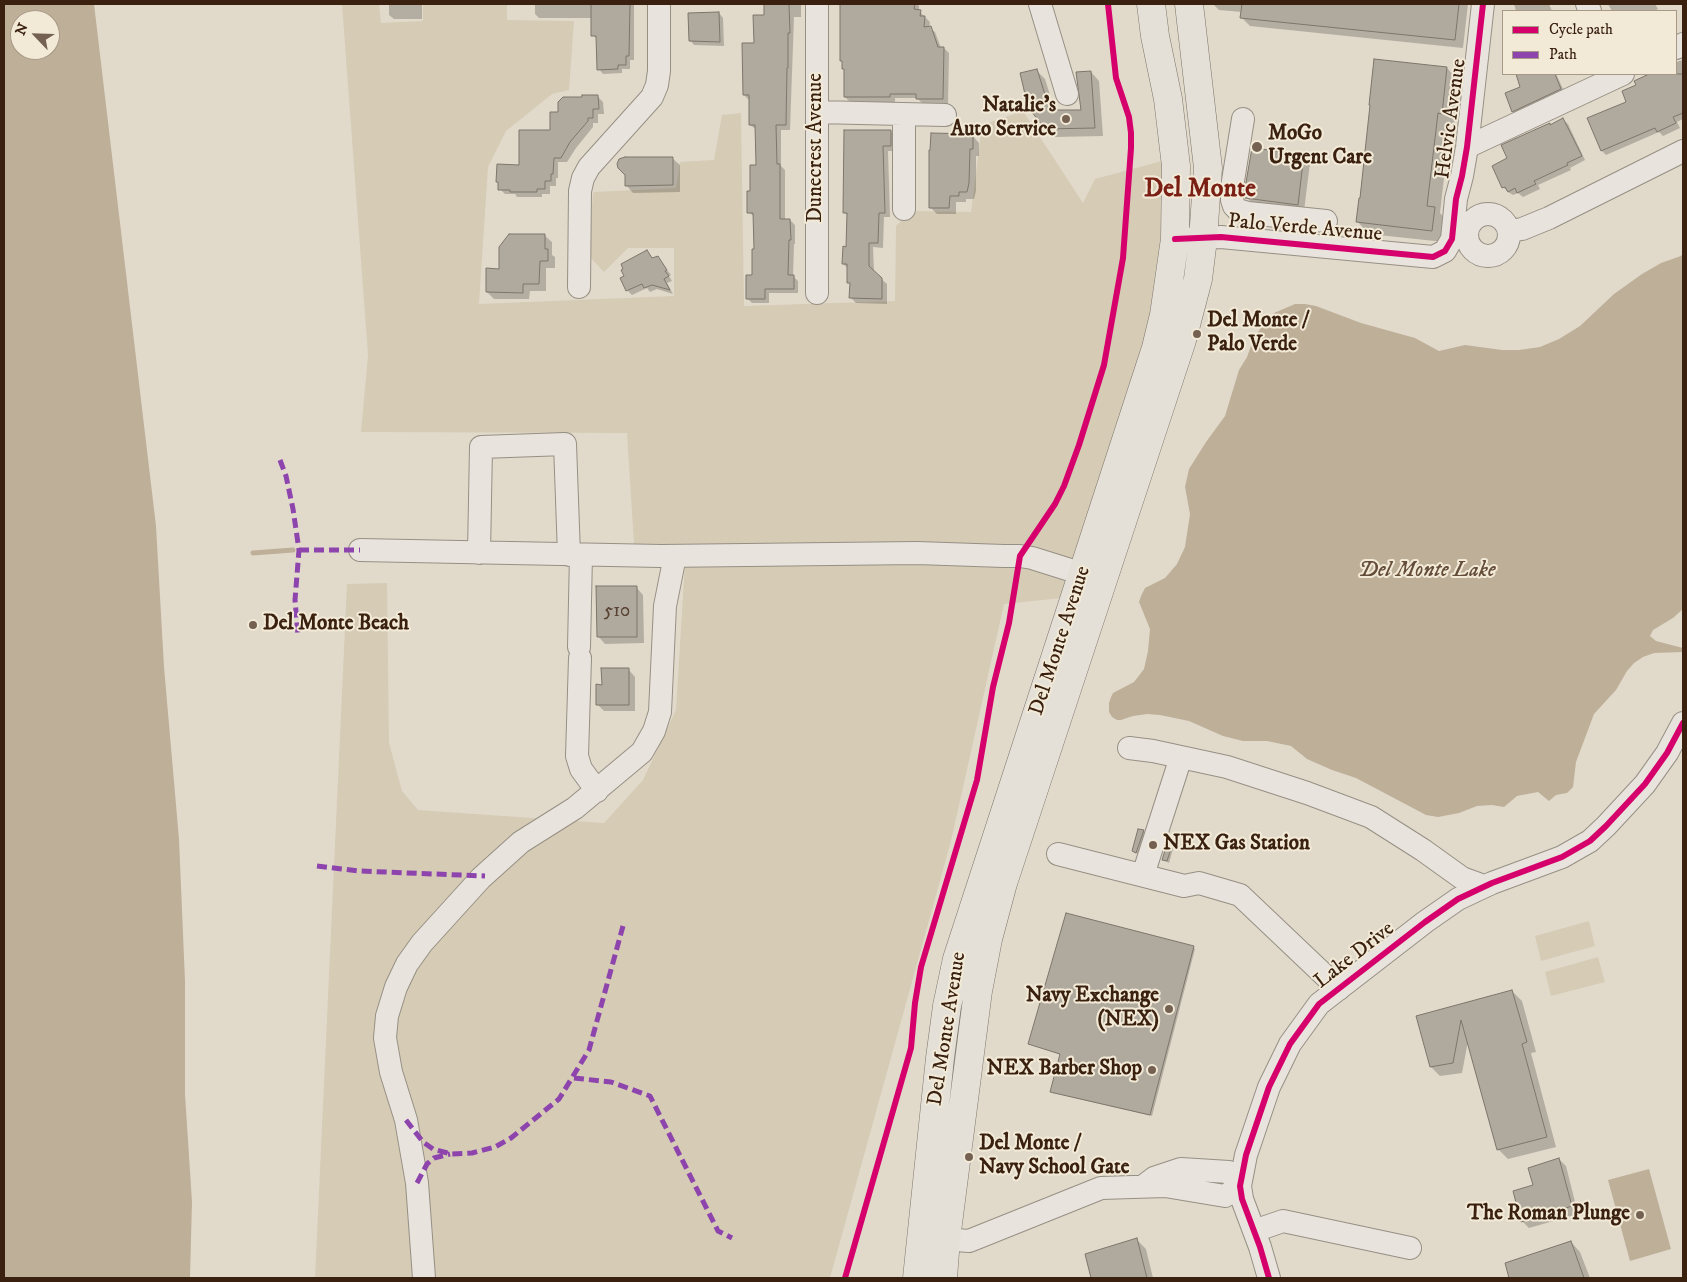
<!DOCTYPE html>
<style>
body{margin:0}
#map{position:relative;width:1687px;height:1282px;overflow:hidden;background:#e1dacb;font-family:"IM FELL DW Pica",serif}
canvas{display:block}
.frame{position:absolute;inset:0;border:5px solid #3a200f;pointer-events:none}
.legend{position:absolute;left:1502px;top:10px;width:175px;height:65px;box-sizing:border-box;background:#f2ead7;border:1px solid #a89987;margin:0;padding:6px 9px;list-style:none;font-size:15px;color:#3a200f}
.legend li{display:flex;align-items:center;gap:10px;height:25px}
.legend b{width:25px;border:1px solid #a89987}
.north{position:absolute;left:10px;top:10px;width:50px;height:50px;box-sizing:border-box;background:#f2ead7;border:1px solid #a89987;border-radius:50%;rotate:294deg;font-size:14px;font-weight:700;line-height:20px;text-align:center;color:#3a200f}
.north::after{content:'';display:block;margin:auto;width:18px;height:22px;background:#746151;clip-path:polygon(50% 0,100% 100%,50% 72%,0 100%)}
</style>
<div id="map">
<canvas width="1687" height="1282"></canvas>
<div class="frame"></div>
<ul class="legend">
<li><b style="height:6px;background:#d6006c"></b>Cycle path</li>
<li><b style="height:6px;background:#8e44ad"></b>Path</li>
</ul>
<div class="north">N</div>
</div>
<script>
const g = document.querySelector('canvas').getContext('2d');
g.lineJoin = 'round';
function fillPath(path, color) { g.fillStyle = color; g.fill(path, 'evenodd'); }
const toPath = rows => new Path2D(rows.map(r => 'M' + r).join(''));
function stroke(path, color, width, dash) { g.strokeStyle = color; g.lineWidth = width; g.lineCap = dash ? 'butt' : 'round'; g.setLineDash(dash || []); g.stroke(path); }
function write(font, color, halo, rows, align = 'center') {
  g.font = font + ' "IM FELL DW Pica",serif'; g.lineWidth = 4; g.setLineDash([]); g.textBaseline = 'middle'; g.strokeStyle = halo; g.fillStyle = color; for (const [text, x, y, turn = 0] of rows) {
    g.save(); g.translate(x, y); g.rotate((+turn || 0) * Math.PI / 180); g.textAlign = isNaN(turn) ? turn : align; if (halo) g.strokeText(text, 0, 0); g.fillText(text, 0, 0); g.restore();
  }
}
fillPath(toPath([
 [342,4,379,4,381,23,423,21,423,4,507,4,507,20,574,21,569,90,552,94,506,131,488,167,479,304,674,296,674,248,628,248,604,272,589,256,593,192,676,188,680,162,714,160,722,115,741,113,744,306,895,301,896,226,911,211,971,212,982,125,1023,111,1083,203,1095,179,1162,161,1163,240,1149,337,1062,598,1004,604,951,841,830,1278,315,1278,347,584,387,583,389,743,402,791,418,810,604,823,643,780,676,710,686,546,634,544,627,433,361,432,368,355],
 [1589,921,1595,946,1541,961,1535,936],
 [1598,957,1605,982,1551,996,1545,972]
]), '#d6cbb5');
fillPath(toPath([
 [4,4,94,4,156,526,164,667,179,839,185,981,185,1094,192,1202,190,1278,4,1278],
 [20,20,50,20,50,50,20,50],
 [1683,253,1683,609,1673,618,1653,630,1650,636,1656,641,1683,648,1683,652,1654,653,1643,657,1634,663,1627,671,1616,690,1594,714,1576,762,1573,787,1567,793,1556,795,1549,801,1538,792,1517,796,1504,807,1492,805,1477,806,1459,813,1438,817,1426,815,1356,778,1332,770,1307,759,1291,746,1267,741,1243,741,1223,736,1189,721,1160,715,1147,714,1133,716,1121,720,1117,720,1112,717,1109,712,1109,703,1111,697,1113,693,1134,682,1144,669,1148,651,1150,629,1139,602,1141,596,1145,588,1165,578,1177,564,1185,547,1190,514,1185,487,1189,469,1206,442,1225,416,1239,370,1247,357,1254,338,1266,320,1274,313,1295,304,1305,304,1316,306,1361,323,1415,338,1439,351,1465,345,1502,350,1519,350,1540,347,1559,339,1580,326,1614,294,1642,274,1661,263,1681,256],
 [1649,1169,1671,1249,1630,1261,1608,1180]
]), '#beaf99');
fillPath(toPath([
 [389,4,422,4,422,19,394,19,389,15],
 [535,4,634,4,634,60,630,60,630,69,622,69,622,73,603,74,599,69,598,40,593,35,592,18,539,18,535,14],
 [765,4,801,4,801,17,794,17,790,130,781,130,781,166,785,170,785,220,790,220,795,225,795,244,794,244,793,276,798,281,798,293,769,293,769,303,752,303,747,298,753,276,756,250,755,217,748,212,757,166,757,130,750,125,749,100,744,95,755,44,765,16],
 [841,4,917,4,919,6,919,11,930,22,929,28,935,32,941,48,944,48,949,53,948,104,922,103,917,98,895,98,895,102,850,102,845,97,846,71,842,61],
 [1213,4,1468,4,1463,48,1250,26,1242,18,1242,12,1219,10],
 [1514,4,1549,4,1552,11,1516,11],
 [1608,4,1655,4,1658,9,1654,11,1612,11],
 [719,13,723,18,724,46,694,45,690,40],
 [1683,60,1683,119,1677,122,1680,128,1663,136,1659,132,1606,155,1602,151,1637,85,1646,77,1645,74,1676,74,1676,62],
 [1447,68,1459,81,1454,126,1450,125,1440,213,1447,221,1444,242,1369,234,1357,221],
 [1036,70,1045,79,1054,108,1058,111,1082,111,1091,72,1099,81,1103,136,1055,137,1046,128],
 [1517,74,1556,74,1565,93,1517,115,1513,111,1521,88],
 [598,97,603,102,604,114,598,114,598,123,593,123,593,127,576,148,567,162,558,162,558,178,556,178,556,186,550,186,550,194,542,194,542,197,517,197,515,194,505,194,500,189,500,184,498,182,520,166,551,132,559,113],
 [1563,120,1568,124,1585,160,1570,168,1571,170,1538,185,1540,189,1523,197,1518,193,1513,195,1508,192,1503,187,1509,159,1551,126],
 [890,131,896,136,896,151,888,151,890,217,884,217,883,248,873,247,874,272,887,284,887,304,856,303,851,298,849,269,843,264,847,248,848,216,844,212],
 [972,135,979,143,979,156,976,156,976,191,974,199,966,199,966,202,956,202,956,214,937,214,930,207],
 [1303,156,1310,163,1304,211,1254,205,1247,198],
 [672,158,680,165,680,192,633,193,626,185],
 [544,235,552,242,552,255,555,257,555,268,546,268,546,291,530,291,529,299,494,299,487,292,500,270],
 [647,252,653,259,658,258,671,275,669,276,672,281,667,283,673,294,657,289,650,292,647,288,632,295,627,290],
 [636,587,643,595,644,643,605,644,598,636],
 [628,669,635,677,635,711,604,711,597,704,603,686],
 [1143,831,1145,833,1138,854,1135,853,1133,851],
 [1173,840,1175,842,1169,863,1163,860],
 [1193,947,1195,949,1152,1116,1053,1093,1051,1091,1061,1055,1030,1044],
 [1512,991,1522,1001,1536,1052,1531,1053,1556,1147,1508,1159,1498,1149,1468,1041,1462,1073,1440,1076,1431,1067,1417,1017],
 [1559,1159,1566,1166,1578,1214,1529,1228,1522,1221,1534,1186],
 [1136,1239,1146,1249,1153,1278,1092,1278,1087,1255],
 [1571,1242,1580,1252,1590,1278,1510,1278,1506,1263]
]), '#0003');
stroke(toPath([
 [253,553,293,550]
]), '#beaf99', 5);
const building = toPath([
 [591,4,630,4,629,56,626,56,626,65,618,65,618,69,597,70,596,36,591,36,591,4],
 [764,4,789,4,790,33,788,33,788,68,787,68,786,125,776,125,777,164,780,164,780,219,790,219,791,240,789,240,788,275,794,275,794,289,765,289,765,299,746,299,746,275,752,275,752,249,754,249,753,213,747,213,747,191,750,191,750,165,756,165,755,125,749,125,749,95,743,95,742,43,754,43,753,15,764,15,764,4],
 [840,4,915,4,914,9,921,10,920,16,925,16,924,27,931,26,938,47,944,47,943,99,916,99,916,94,890,94,890,97,844,97,844,69,842,69,842,61,840,61,840,4],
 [1242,4,1459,4,1455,40,1240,18,1242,4],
 [719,12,720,42,689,41,688,13,719,12],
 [1374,59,1447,67,1442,114,1438,113,1427,206,1435,207,1432,231,1356,222,1359,198,1360,198,1370,105,1369,105,1374,59],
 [1037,69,1047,101,1058,110,1081,110,1076,72,1091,71,1095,128,1045,129,1028,107,1020,73,1037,69],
 [1516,74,1555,74,1561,89,1512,112,1505,93,1520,87,1516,74],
 [1649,74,1683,74,1683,113,1673,117,1676,123,1657,132,1655,128,1601,151,1587,118,1626,102,1622,91,1636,85,1634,81,1649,74],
 [582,95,598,95,599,109,593,109,593,118,588,118,588,121,570,142,561,158,554,158,553,174,551,174,551,181,545,181,545,189,537,189,537,192,510,192,510,190,498,190,498,182,496,182,497,164,519,165,519,130,550,130,550,112,558,112,558,102,563,97,582,97,582,95],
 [1563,118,1582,156,1567,163,1568,165,1534,181,1536,184,1517,193,1515,188,1508,192,1505,187,1502,188,1492,166,1507,158,1501,145,1550,123,1550,125,1563,118],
 [844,130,891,130,891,146,883,146,885,213,879,213,878,243,869,243,869,266,882,278,882,299,849,298,850,283,847,283,847,264,842,264,843,246,846,247,847,213,843,213,844,130],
 [931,133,973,134,973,149,970,149,969,183,967,192,959,192,959,196,950,196,949,208,929,208,929,150,930,150,931,133],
 [1252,148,1304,154,1298,205,1245,198,1245,188,1252,148],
 [625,157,673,157,673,185,625,186,625,175,618,168,617,164,619,159,625,157],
 [509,234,545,234,545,249,548,249,548,261,540,261,539,284,523,284,523,293,486,292,486,268,499,269,499,247,509,234],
 [647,250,652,258,658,256,667,270,665,271,669,276,664,279,670,290,652,285,644,288,642,284,626,291,620,278,624,276,621,270,623,269,621,264,647,250],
 [596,586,637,586,637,637,597,637,596,586],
 [601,668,629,668,629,705,596,705,596,684,602,685,601,668],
 [1138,829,1144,830,1136,853,1132,851,1138,829],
 [1169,837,1174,839,1167,861,1162,860,1169,837],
 [1066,913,1194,946,1150,1115,1050,1092,1060,1054,1028,1044,1066,913],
 [1512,990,1527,1042,1522,1044,1547,1137,1497,1150,1461,1020,1453,1063,1430,1067,1416,1016,1512,990],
 [1559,1158,1572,1206,1521,1222,1513,1191,1533,1185,1528,1168,1559,1158],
 [1137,1238,1147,1278,1091,1278,1085,1254,1137,1238],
 [1571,1241,1584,1278,1509,1278,1505,1263,1571,1241]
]);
fillPath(building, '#b0aa9e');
stroke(building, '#7d756b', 1);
const minor = toPath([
 [817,4,817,293],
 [1040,4,1067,94],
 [1587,4,1590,11],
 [1676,48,1683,44],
 [817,112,945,115],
 [904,115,904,209],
 [1243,119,1232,187,1232,200,1234,206,1238,210,1248,213,1326,221],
 [1467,147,1623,74],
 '1467 235a21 21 0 1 1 42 0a21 21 0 1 1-42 0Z',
 [1509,231,1522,229,1549,218,1683,151],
 [1186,239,1221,237,1433,257,1445,251,1452,239,1456,199,1462,176,1467,147,1483,4],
 [579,287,580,191,583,178,589,167,652,97,657,85,659,71,659,4],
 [360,550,661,556,917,553,1004,556,1020,556,1032,558,1083,574],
 [479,553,481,447,565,444,569,555],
 [579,647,581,555],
 [580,658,577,756,581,769,597,791],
 [1129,748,1153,751,1227,767,1307,793,1371,817,1423,850,1462,878,1484,886],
 [1058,854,1184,886,1199,883,1240,895,1339,989],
 [1143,875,1181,757],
 [1146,1184,1154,1178,1181,1169,1229,1172,1240,1186],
 [1254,1231,1283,1221,1410,1248],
 [930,1238,969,1241,1101,1188,1165,1186,1225,1196,1240,1186],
 [424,1278,417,1183,406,1120,391,1072,385,1038,387,1016,396,987,407,964,422,943,481,878,521,842,575,808,642,752,654,731,660,712,665,606,675,556],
 [1269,1278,1260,1247,1242,1199,1240,1186,1246,1155,1269,1087,1290,1044,1319,1004,1425,922,1458,899,1492,883,1562,857,1590,841,1606,826,1645,784,1667,753,1683,723]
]);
const major = toPath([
 [917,1278,940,1058,947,1006,957,959,1156,348,1164,315,1175,239,1176,166,1168,99,1155,36,1151,4],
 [943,1278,946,1239,978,991,988,939,1003,883,1182,340,1198,279,1203,239,1208,168,1189,4]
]);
stroke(minor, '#968f84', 24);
stroke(major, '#7d756b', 29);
stroke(minor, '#e8e4dd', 22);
stroke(major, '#e4e0d7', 28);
stroke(toPath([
 [280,460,286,476,293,509,299,550,295,600,298,635],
 [299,550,360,550],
 [317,866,359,871,485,876],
 [574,1078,611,1082,650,1096,718,1231,732,1238],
 [406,1120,423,1142,433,1149,451,1154,472,1153,495,1147,511,1138,559,1099,589,1050,623,926],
 [417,1183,427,1164,434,1158,450,1154]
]), '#8e44ad', 5, [10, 5]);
stroke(toPath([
 [1175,239,1221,237,1433,257,1445,251,1452,239,1456,199,1462,176,1467,147,1483,4],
 [845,1278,911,1048,915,1003,921,967,977,780,993,687,1009,623,1020,556,1055,504,1064,486,1079,445,1104,365,1123,258,1131,148,1131,133,1129,117,1116,78,1108,4],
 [1269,1278,1260,1247,1242,1199,1240,1186,1246,1155,1269,1087,1290,1044,1319,1004,1425,922,1458,899,1492,883,1562,857,1590,841,1606,826,1645,784,1667,753,1683,723]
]), '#d6006c', 6);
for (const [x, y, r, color] of [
 [1066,119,5,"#746151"],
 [1257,147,6,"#746151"],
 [1197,334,5,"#746151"],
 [253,625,5,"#746151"],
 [1153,845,5,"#746151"],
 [1169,1009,5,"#746151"],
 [1152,1070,5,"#746151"],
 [969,1157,5,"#746151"],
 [1640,1215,5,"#746151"]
]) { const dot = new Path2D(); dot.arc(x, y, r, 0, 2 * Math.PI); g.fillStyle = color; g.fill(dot); stroke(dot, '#f2ead7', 2); }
write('19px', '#584233', null, [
 ["510",617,612]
]);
write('bold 21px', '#3a200f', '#f2ead7', [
 ["Natalie's",1056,107,"right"],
 ["Auto Service",1056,131,"right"],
 ["MoGo",1268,135],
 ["Urgent Care",1268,159],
 ["Del Monte /",1207,322],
 ["Palo Verde",1207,346],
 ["Del Monte Beach",263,625],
 ["NEX Gas Station",1163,845],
 ["Navy Exchange",1159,997,"right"],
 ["(NEX)",1159,1021,"right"],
 ["NEX Barber Shop",1142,1070,"right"],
 ["Del Monte /",979,1145],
 ["Navy School Gate",979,1169],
 ["The Roman Plunge",1630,1215,"right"]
], 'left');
write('21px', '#3a200f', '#f2ead7', [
 ["Helvic Avenue",1452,119,-82],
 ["Dunecrest Avenue",817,148,-90],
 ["Palo Verde Avenue",1305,229,5],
 ["Del Monte Avenue",1061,641,-72],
 ["Lake Drive",1355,956,-38],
 ["Del Monte Avenue",948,1029,-81]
]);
write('italic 22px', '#634c38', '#f2ead7', [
 ["Del Monte Lake",1427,571]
]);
write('bold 26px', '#7a1f14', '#f2ead7', [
 ["Del Monte",1200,191]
]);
</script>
